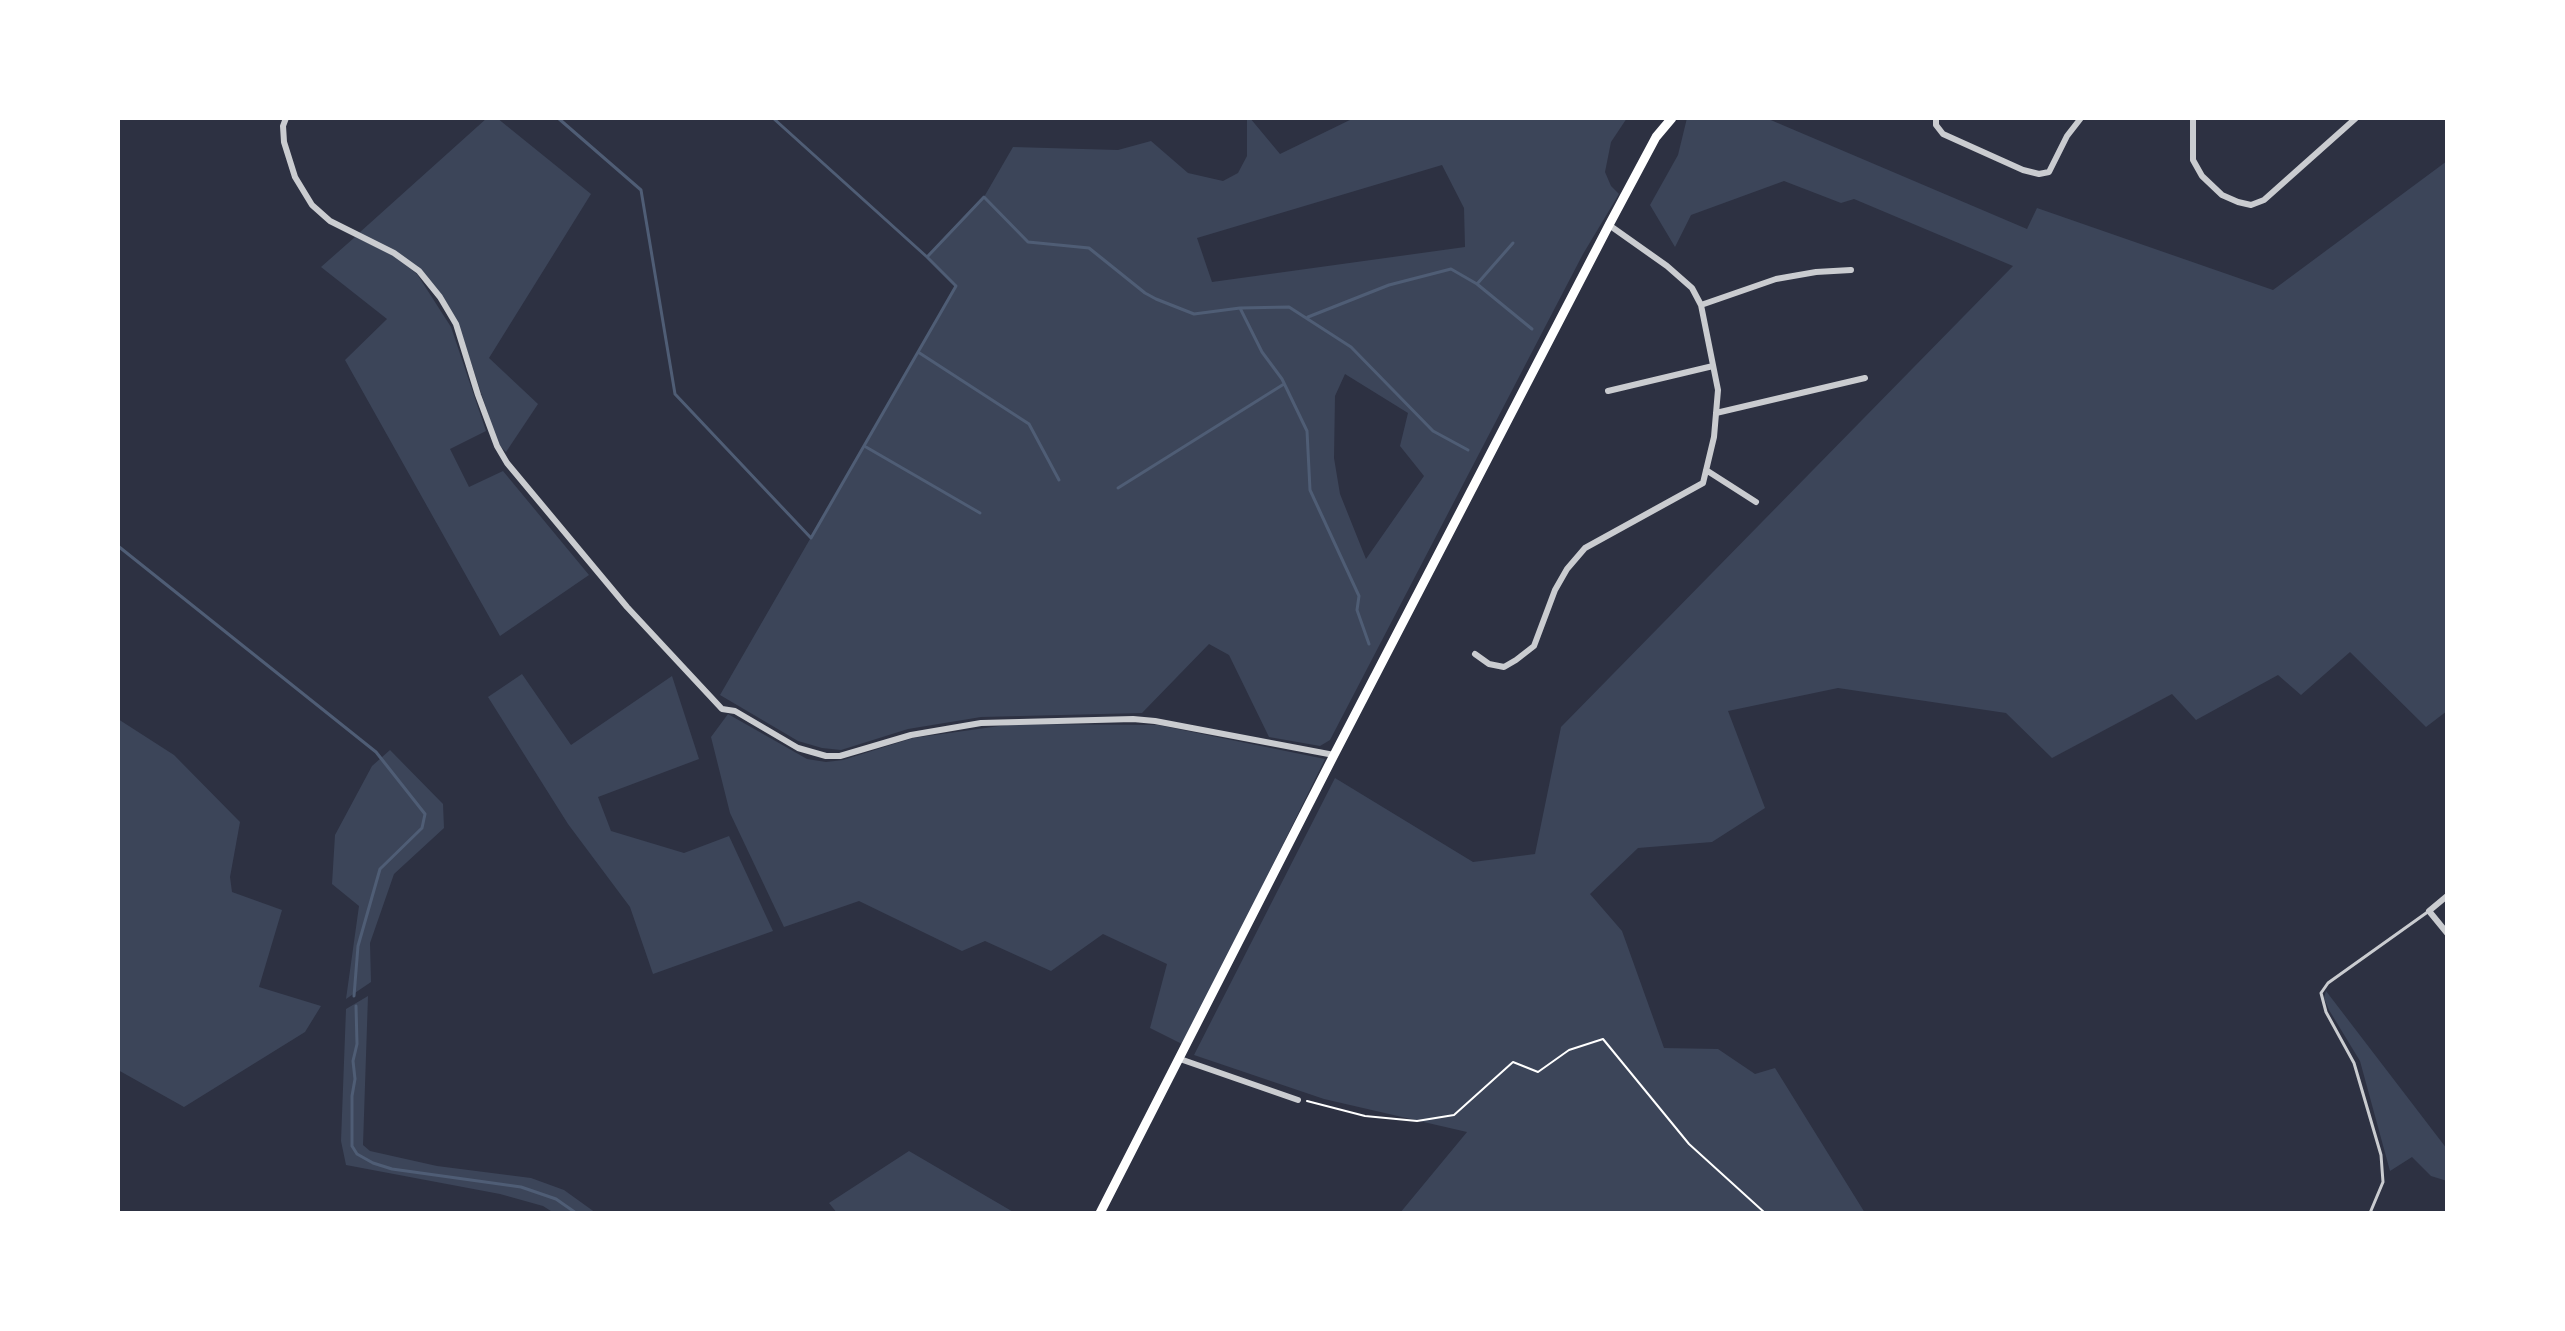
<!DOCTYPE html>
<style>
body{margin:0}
#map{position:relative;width:2565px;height:1331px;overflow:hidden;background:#2d3142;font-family:Poppins,sans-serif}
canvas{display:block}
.frame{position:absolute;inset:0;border:120px solid #fff;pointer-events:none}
</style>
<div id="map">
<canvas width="2565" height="1331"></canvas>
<div class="frame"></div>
</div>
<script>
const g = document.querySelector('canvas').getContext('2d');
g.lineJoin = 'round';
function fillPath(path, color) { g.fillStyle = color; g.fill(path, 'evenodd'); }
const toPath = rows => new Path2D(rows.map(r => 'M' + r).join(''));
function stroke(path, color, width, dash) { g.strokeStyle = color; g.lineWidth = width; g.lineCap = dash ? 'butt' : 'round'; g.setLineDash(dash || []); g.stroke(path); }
fillPath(toPath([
 [487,118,497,118,591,194,489,358,538,404,506,452,498,444,458,323,420,270,359,233],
 [1247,118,1250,118,1280,154,1354,118,1627,118,1611,142,1605,172,1611,186,1619,194,1583,254,1330,740,1320,746,1269,737,1229,655,1209,644,1142,713,981,717,908,729,841,750,822,748,798,741,720,695,956,286,927,257,984,197,1013,147,1118,150,1151,141,1188,173,1223,181,1238,173,1247,156],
 [1442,165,1464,208,1465,247,1212,282,1197,238],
 [1345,374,1408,413,1400,446,1424,476,1366,559,1340,494,1334,458,1335,396],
 [1687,118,1766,118,2027,229,2037,208,2273,290,2447,161,2447,711,2426,727,2350,652,2301,695,2278,675,2196,720,2172,694,2052,758,2006,713,1838,688,1728,711,1765,808,1712,842,1638,848,1590,894,1622,931,1664,1048,1718,1049,1755,1074,1775,1068,1865,1213,1400,1213,1467,1132,1324,1099,1194,1055,1335,778,1473,862,1535,854,1561,727,2013,266,1854,199,1841,203,1784,181,1691,215,1675,247,1650,205,1678,155],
 [355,237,393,255,417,274,451,327,486,431,450,449,469,487,503,471,589,575,500,636,345,360,387,319,321,267],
 [522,674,571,745,672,676,699,759,598,797,611,831,684,853,729,836,773,931,653,974,630,907,568,824,488,697],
 [728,714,807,759,826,762,843,760,913,738,1014,724,1158,725,1325,759,1184,1045,1150,1028,1167,964,1103,934,1051,971,985,941,962,951,859,901,784,927,730,813,711,737],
 [118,719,174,755,240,822,230,877,232,892,282,910,259,987,321,1006,305,1032,184,1107,118,1070],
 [390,750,443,804,444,828,394,874,370,943,371,982,346,999,359,906,332,884,335,835,372,766],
 [2326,991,2447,1149,2447,1181,2431,1176,2412,1157,2390,1171,2360,1061,2329,1010,2324,998],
 [368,996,363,1145,370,1151,437,1166,531,1178,564,1190,596,1213,554,1213,543,1206,500,1194,346,1165,341,1141,346,1009],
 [909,1151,1015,1213,837,1213,829,1203]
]), '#3c4559');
stroke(toPath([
 [558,118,641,190,675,394,811,538,956,286,927,257,773,118],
 [928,256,984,197,1028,242,1089,248,1145,293,1156,299,1194,314,1240,308,1262,352,1282,379,1307,431,1310,490,1359,596,1357,610,1369,644],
 [1477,284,1532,329],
 [1240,308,1289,307,1351,347,1433,431,1468,450],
 [1308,317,1389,285,1451,269,1477,284,1513,243],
 [918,352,1029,424,1059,480],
 [866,447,980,513],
 [1118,488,1284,384],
 [118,546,376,752,425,814,422,828,380,869,358,946,354,996],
 [356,1006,357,1044,353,1061,355,1079,352,1096,352,1146,357,1154,373,1163,392,1169,521,1187,556,1199,576,1213]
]), '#4f5d75', 3);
stroke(toPath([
 [1307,1101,1365,1116,1417,1121,1454,1115,1513,1062,1538,1072,1569,1050,1603,1039,1689,1144,1765,1213]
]), '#fff', 2);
stroke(toPath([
 [2370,1213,2383,1182,2381,1155,2354,1063,2326,1012,2321,993,2328,983,2429,911]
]), '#caccd0', 3);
stroke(toPath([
 [286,118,283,126,284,142,295,177,312,205,330,221,394,253,419,271,440,297,456,324,478,395,497,446,507,463,627,607,722,709,735,711,798,748,826,756,840,756,911,735,981,723,1133,719,1155,721,1334,755],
 [1936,118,1936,125,1943,134,2023,170,2039,174,2049,172,2067,136,2081,118],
 [2193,118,2193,160,2202,176,2222,195,2238,202,2251,205,2264,200,2356,118],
 [1701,305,1776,279,1816,272,1851,270],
 [1608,391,1713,366],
 [1716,413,1865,378],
 [1706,470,1756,502],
 [1475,654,1489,664,1504,667,1516,660,1534,646,1555,590,1567,569,1585,548,1703,483,1714,437,1718,390,1701,305,1692,288,1667,266,1609,225],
 [2447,896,2429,911,2447,933],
 [1180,1059,1298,1100]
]), '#caccd0', 6);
stroke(toPath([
 [1100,1213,1334,755,1609,225,1656,137,1672,118]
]), '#fff', 9);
</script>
